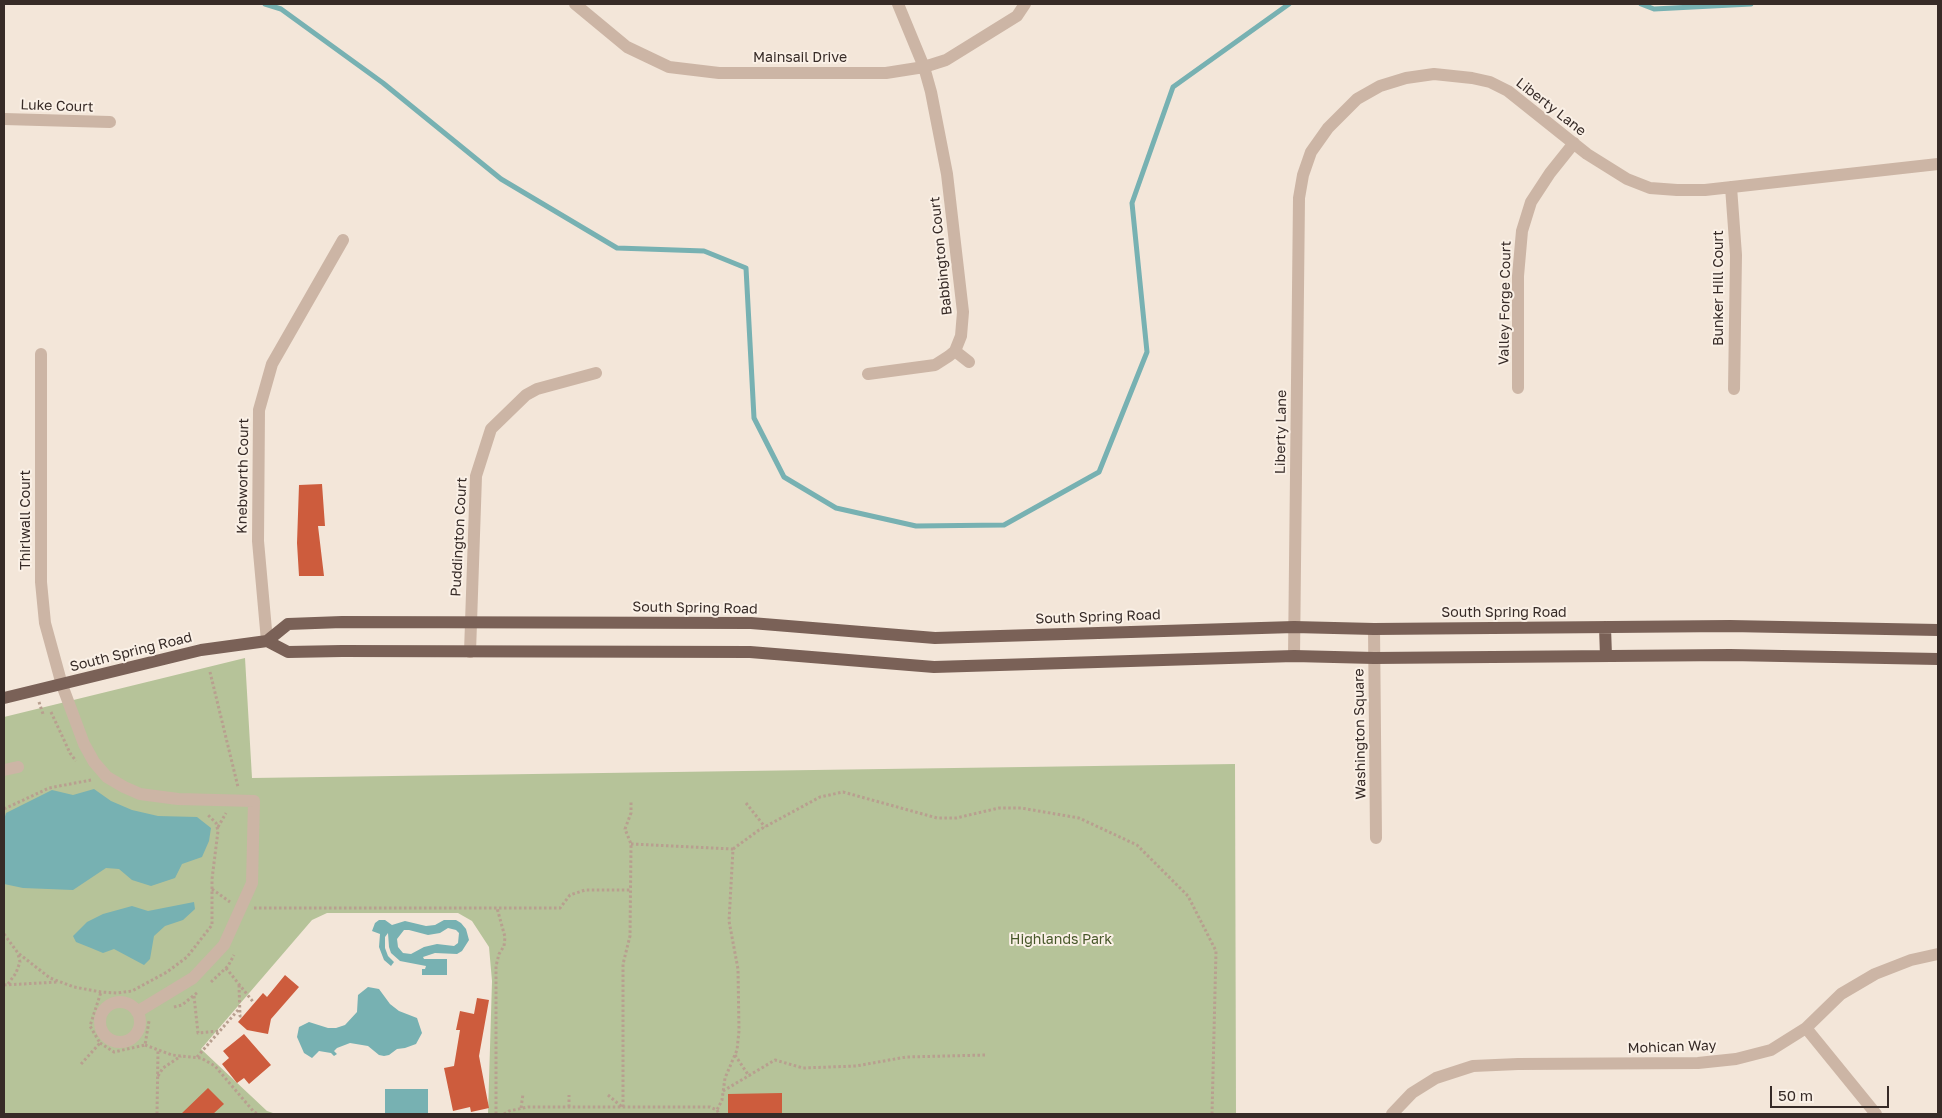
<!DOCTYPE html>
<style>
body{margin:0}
#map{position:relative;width:1942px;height:1118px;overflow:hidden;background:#f3e6d9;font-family:"Golos Text",sans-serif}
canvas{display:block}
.frame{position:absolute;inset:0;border:5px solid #372b27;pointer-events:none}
.scale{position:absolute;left:1770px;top:1086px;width:119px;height:22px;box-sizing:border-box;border:2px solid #372b27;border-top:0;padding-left:6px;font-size:15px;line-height:18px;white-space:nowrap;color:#372b27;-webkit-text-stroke:4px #faf0e6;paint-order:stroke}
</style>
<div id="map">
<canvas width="1942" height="1118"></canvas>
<div class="frame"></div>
<div class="scale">50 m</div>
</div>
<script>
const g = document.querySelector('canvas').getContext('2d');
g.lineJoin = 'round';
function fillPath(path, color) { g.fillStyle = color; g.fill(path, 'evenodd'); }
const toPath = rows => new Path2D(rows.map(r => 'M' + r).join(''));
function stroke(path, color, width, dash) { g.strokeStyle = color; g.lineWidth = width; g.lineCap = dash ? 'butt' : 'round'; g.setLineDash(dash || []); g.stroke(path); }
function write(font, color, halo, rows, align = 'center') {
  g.font = font + ' "Golos Text",sans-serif'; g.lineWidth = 4; g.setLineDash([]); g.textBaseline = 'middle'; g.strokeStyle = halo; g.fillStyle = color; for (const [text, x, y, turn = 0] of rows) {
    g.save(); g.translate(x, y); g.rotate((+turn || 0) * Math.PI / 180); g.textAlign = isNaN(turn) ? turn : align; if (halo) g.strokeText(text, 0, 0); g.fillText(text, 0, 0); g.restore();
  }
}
fillPath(toPath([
 [245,658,252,778,1235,764,1236,1114,488,1114,492,981,489,947,472,921,458,913,327,913,312,920,201,1049,267,1111,276,1114,4,1114,4,717]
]), '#b6c399');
fillPath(toPath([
 [94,789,111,801,132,810,158,816,197,817,211,828,209,841,202,857,182,864,175,878,151,886,132,880,119,869,106,868,73,890,23,888,4,884,4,820,6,813,52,790,73,795],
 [194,902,195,909,183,920,165,926,154,936,150,959,144,965,114,949,103,953,91,948,76,942,73,936,87,922,103,914,132,906,148,911],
 [379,920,385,920,392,925,405,921,426,926,435,925,444,920,456,920,461,923,466,929,469,940,462,951,457,954,435,953,423,957,424,959,447,959,447,975,422,975,422,969,425,969,426,966,400,961,391,953,389,947,388,933,385,937,385,948,388,956,394,962,391,966,384,960,379,947,380,934,372,931,375,923],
 [448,928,456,930,459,933,458,943,454,946,437,944,424,947,411,954,403,953,398,947,397,939,404,930,409,930,428,935,440,933],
 [368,987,379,989,390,1004,399,1011,417,1018,422,1033,416,1044,405,1048,397,1049,389,1055,384,1056,379,1055,368,1046,350,1043,337,1048,334,1051,337,1054,334,1056,331,1053,319,1051,312,1058,304,1053,297,1037,299,1027,309,1022,328,1028,336,1028,345,1025,357,1012,358,995],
 [385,1089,428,1089,428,1114,385,1114]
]), '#77b1b2');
stroke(toPath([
 [265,4,281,9,383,83,501,179,617,248,704,251,746,268,754,418,784,477,836,508,916,526,1004,525,1099,472,1147,352,1132,203,1173,87,1289,4],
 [1641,4,1654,9,1751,4]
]), '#77b1b2', 5);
fillPath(toPath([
 [322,484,325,526,318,526,324,576,299,576,297,543,299,485],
 [285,975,299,987,271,1019,268,1034,247,1030,238,1022,263,993,267,997],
 [477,998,489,1000,479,1056,489,1108,471,1112,470,1107,453,1111,444,1068,454,1066,460,1030,456,1030,460,1011,474,1014],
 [244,1034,271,1065,249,1084,244,1078,237,1083,222,1064,229,1058,223,1051],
 [208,1088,224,1104,213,1114,181,1114],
 [782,1093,782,1114,728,1114,728,1094]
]), '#cd5c3d');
stroke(toPath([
 [210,672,238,787],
 [39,702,43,714],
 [51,712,70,753,76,761],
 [746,803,765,827],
 [4,809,49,788,91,780],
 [218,827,226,813],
 [631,844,733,849,729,921,738,969,739,1031,737,1050,725,1078,722,1100,717,1110],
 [733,849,759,830,820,797,843,792,937,818,956,818,999,808,1021,808,1079,818,1137,845,1188,896,1216,951,1212,1114],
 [212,889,230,902],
 [254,908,560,908,570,895,585,890,631,890],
 [4,934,18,953,50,978,74,987,101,992,117,993,132,991,167,972,187,957,212,925,212,879,218,831,216,823,207,814],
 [226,968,254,1003],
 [211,982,228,966,234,955],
 [8,984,16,973,20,962,18,954],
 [4,985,58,982],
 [239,985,240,1016,242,1016],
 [194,996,198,1033,220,1031],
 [174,1007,182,1005,198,992],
 [100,1043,114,1052,145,1045,149,1021],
 [145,1045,172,1055,201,1058,215,1066,254,1112,258,1114],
 [735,1055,749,1076],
 [197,1057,239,1009],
 [81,1064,100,1043,90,1026,101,992],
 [158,1076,163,1068,181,1056],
 [723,1091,775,1060,803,1068,856,1066,906,1057,987,1055],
 [608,1095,622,1107],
 [569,1107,569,1095],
 [623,1107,623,964,630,936,631,844,625,829,631,813,631,800],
 [521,1108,523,1094],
 [157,1114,158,1050],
 [496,1114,496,966,499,954,504,946,505,937,497,908],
 [504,1114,509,1111,528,1107,710,1107,717,1110,719,1114]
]), '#b89f8f', 3, [2.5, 2.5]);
stroke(toPath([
 [575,4,627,47,669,67,719,73,886,73,924,67,946,60,1017,16,1025,4],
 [4,119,110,122],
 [1731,187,1736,255,1734,389],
 [955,351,969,362],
 [41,354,41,582,45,623,62,685,84,744,94,762,107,777,124,787,140,794,178,799,254,801,252,883,224,945,193,978,137,1012],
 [868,374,935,365,949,356,955,351,961,336,963,312,947,174,931,92,924,67,898,4],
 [1518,388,1518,276,1522,231,1531,202,1550,173,1574,143],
 [1374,629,1376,838],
 [267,641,258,541,259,410,272,364,343,240],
 [470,652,476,476,491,429,526,395,537,389,596,373],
 [1294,656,1299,198,1303,175,1311,152,1328,128,1357,99,1380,86,1406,78,1434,74,1472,78,1490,82,1508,91,1587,154,1627,179,1650,188,1677,190,1705,190,1938,164],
 [4,770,18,767],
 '100 1022a20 20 0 1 1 40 0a20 20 0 1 1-40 0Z',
 [1806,1028,1876,1114],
 [1392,1114,1412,1093,1436,1078,1473,1066,1518,1064,1698,1063,1736,1059,1771,1050,1806,1028,1841,994,1875,974,1911,960,1938,954]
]), '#ccb5a5', 12);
stroke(toPath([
 [1605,627,1606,656],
 [267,641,288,652,342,651,750,652,934,667,1294,656,1374,658,1730,655,1938,659],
 [4,698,201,650,267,641,288,624,342,622,751,623,935,638,1294,627,1374,629,1730,626,1938,630]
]), '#7a6157', 12);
write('14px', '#372b27', '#faf0e6', [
 ["Mainsail Drive",800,58],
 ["Luke Court",57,106,2],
 ["Liberty Lane",1551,107,38],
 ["Babbington Court",941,256,-96],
 ["Bunker Hill Court",1719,288,-90],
 ["Valley Forge Court",1505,303,-89],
 ["Liberty Lane",1281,432,-89],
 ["Knebworth Court",243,476,-89],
 ["Thirlwall Court",26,520,-90],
 ["Puddington Court",459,537,-87],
 ["South Spring Road",695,608,1],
 ["South Spring Road",1504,613],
 ["South Spring Road",1098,617,-2],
 ["South Spring Road",131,652,-14],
 ["Washington Square",1360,734,-91],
 ["Mohican Way",1672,1047,-2]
]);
write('14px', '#475729', '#faf0e6', [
 ["Highlands Park",1061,940]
]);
</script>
